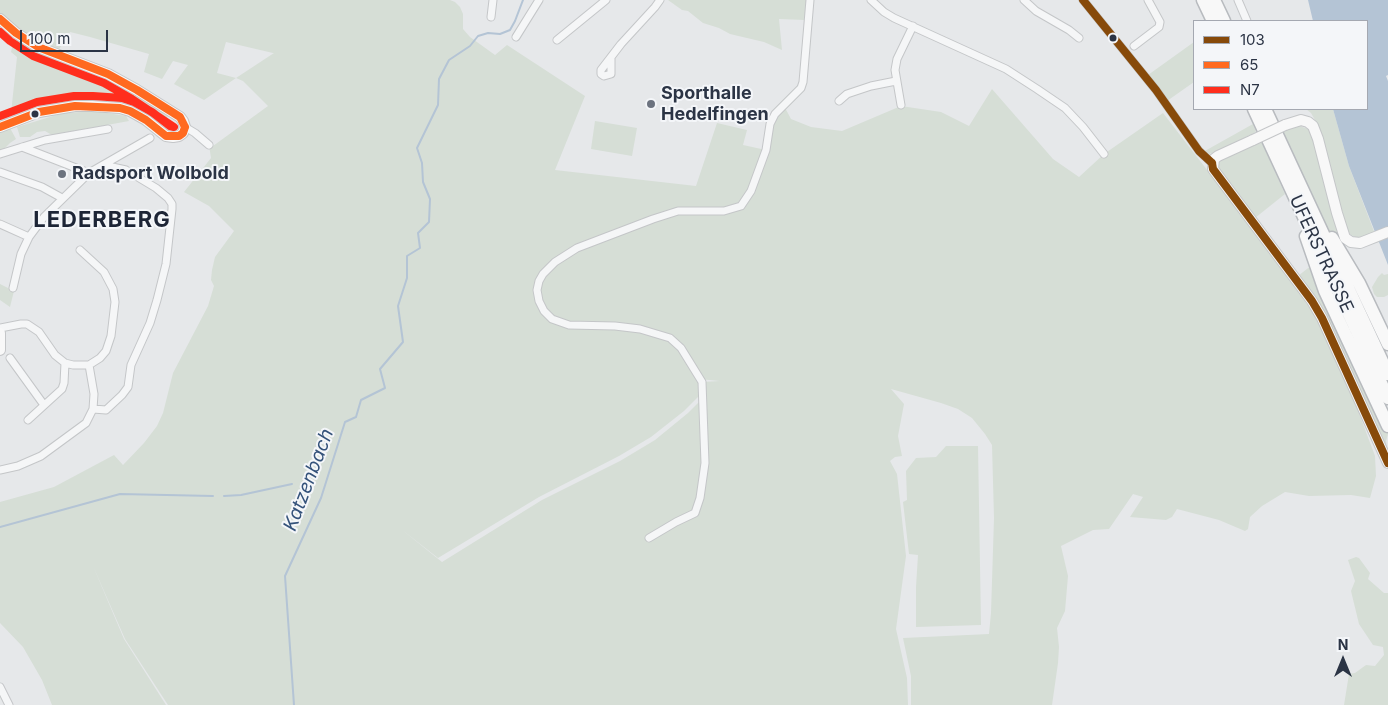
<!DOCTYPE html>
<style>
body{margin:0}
#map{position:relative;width:1388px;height:705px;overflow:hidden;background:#e6e8ea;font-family:Inter,sans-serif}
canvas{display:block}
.legend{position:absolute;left:1193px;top:20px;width:175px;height:90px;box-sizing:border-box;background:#f4f6f9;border:1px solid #a4a8b1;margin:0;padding:6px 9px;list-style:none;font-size:15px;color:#2b3445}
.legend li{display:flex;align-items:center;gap:10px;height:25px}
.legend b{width:25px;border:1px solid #a4a8b1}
.north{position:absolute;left:1318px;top:635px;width:50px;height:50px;-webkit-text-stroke:4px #f4f6f9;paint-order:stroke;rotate:0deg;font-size:14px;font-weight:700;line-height:20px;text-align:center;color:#2b3445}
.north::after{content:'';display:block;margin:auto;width:18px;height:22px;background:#2b3445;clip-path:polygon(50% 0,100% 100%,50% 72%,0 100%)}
.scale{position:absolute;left:20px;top:30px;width:88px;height:22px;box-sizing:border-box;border:2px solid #2b3445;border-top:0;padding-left:6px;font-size:15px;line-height:18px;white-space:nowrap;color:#2b3445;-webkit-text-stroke:4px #f4f6f9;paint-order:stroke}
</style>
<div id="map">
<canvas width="1388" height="705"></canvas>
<ul class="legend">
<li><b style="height:6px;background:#874a0a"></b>103</li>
<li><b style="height:6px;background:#ff6a20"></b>65</li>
<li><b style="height:6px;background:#ff2e1d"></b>N7</li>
</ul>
<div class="north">N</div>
<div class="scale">100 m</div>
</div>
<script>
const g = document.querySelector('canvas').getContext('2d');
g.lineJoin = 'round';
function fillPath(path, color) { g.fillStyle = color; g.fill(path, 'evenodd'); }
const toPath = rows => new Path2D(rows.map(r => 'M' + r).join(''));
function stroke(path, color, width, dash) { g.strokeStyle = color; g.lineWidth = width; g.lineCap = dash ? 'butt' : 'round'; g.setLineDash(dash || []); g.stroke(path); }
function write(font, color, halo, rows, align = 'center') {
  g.font = font + ' Inter,sans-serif'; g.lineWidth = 4; g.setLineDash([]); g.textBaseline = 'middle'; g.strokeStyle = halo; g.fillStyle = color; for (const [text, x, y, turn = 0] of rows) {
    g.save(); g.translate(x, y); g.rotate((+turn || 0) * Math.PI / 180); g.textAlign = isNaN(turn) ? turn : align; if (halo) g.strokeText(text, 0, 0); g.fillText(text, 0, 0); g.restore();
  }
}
fillPath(toPath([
 [0,0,450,0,455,2,460,7,463,14,463,29,470,37,495,55,507,45,585,96,555,170,696,186,717,123,747,130,743,145,766,150,770,124,783,104,791,119,811,127,842,131,901,106,941,112,969,126,992,89,1053,159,1079,177,1104,154,1163,113,1276,259,1315,316,1344,373,1375,456,1376,476,1370,498,1351,495,1309,496,1285,492,1262,506,1250,517,1248,529,1245,531,1219,520,1177,509,1172,517,1166,520,1130,517,1143,497,1133,494,1109,529,1093,530,1061,546,1068,576,1065,611,1057,628,1059,647,1058,663,1052,705,911,705,911,676,903,638,989,634,991,613,994,518,992,445,985,434,972,418,958,409,941,403,891,389,904,404,898,436,902,456,895,457,890,461,897,474,906,556,896,629,907,678,908,705,168,705,125,639,93,566,124,639,166,705,52,705,42,680,23,647,0,623,0,502,54,487,114,455,123,465,144,443,157,426,163,413,173,373,208,306,214,286,211,280,212,270,215,257,234,231,209,206,184,192,211,158,209,145,213,146,268,106,243,81,236,78,204,100,174,84,188,65,173,61,162,79,144,72,149,54,90,37,70,32,58,51,37,42,17,29,4,18,0,13],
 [226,42,273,53,274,53,236,78,217,73],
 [699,379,720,381,702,382,703,398,688,413,655,440,620,461,542,500,442,562,401,529,438,558,539,497,619,456,651,437,684,411,701,394],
 [668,0,807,0,805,20,779,19,782,50,764,42,730,34,719,28,703,23,688,11,682,10],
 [14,39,55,60,117,84,168,116,164,124,132,105,121,102,94,98,53,102,11,113,17,57,11,52],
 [1194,42,1194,82,1167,101,1148,75],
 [1306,109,1333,109,1349,166,1375,234,1366,238,1358,238,1351,235,1346,229,1320,129,1311,113],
 [81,112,101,112,126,116,129,121,52,135,45,131,37,132,30,137,20,137,17,127,63,113],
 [595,121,637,128,632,156,591,149],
 [1253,124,1256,132,1216,152,1209,154,1203,152],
 [1297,125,1311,130,1339,237,1334,239,1321,216,1283,131],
 [10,128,16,139,10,143,4,149,0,151,0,132],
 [1261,141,1285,194,1255,218,1218,168,1218,162,1220,159],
 [1312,265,1388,434,1386,441,1388,455,1298,276],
 [1382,273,1384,275,1388,274,1388,295,1384,297,1377,297,1374,294,1372,287,1378,277],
 [0,284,14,291,10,307,0,300],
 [946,446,978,446,981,625,916,627,916,587,918,555,909,554,903,502,907,500,906,471,916,458,936,457],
 [1356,557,1359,558,1370,573,1368,579,1384,593,1388,593,1388,705,1344,705,1349,674,1355,673,1366,665,1375,666,1384,655,1383,647,1373,645,1359,624,1351,591,1355,581,1348,560]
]), '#d6ded6');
fillPath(toPath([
 [1308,0,1388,0,1388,75,1386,76,1388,81,1388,265,1349,166,1333,109,1367,109,1367,21,1313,21]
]), '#b4c4d5');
stroke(toPath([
 [224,496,241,495,292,484],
 [0,527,120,494,213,496],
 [294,705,285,576,321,498,345,422,356,417,361,400,385,388,380,369,403,342,398,306,407,278,407,256,420,248,418,233,429,222,430,199,423,182,422,163,417,148,438,105,439,79,449,60,470,46,478,36,488,33,500,34,510,30,515,21,523,0]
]), '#b4c4d5', 2);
const street = toPath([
 [871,0,884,12,894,18,1006,69,1037,89,1065,108,1083,127,1104,154],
 [1024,0,1036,11,1069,30,1079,38],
 [1083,0,1156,90,1199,151,1212,163],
 [1238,0,1247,21],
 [491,17,493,0],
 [516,37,539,0],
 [557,40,606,0],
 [1134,46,1159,27,1160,22,1148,0],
 [611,57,611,74,604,76,601,74,601,70,621,44,655,7,660,0],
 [839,101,847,94,871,86,896,81],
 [901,105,895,70,897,59,913,26],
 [185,127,195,133,209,145],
 [22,147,89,173],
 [0,154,45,140,108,129],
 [0,172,42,187,62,198],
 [0,224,29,237],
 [13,288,21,254,29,237,44,217,89,173,150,138],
 [0,328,21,324,27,324,39,332,55,355,65,363,73,365,89,365,100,358,106,351,111,336,115,302,113,289,104,272,80,250],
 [10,358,44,405],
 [93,409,106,410,122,395,128,387,131,365,150,323,157,300,166,264,172,209,172,204,168,198,156,188,126,170,103,165],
 [28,420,62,389,64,383,65,363],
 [0,470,18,466,41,456,86,423,93,409,94,394,89,365],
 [649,538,676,522,695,513,700,498,705,463,702,382,681,348,670,338,640,329,615,326,569,325,552,319,544,311,539,301,537,290,539,281,543,274,555,262,577,248,653,219,678,211,724,211,741,206,751,191,766,150,770,124,775,114,801,88,803,82,810,0],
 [0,687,9,705]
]);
const secondary = toPath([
 [0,19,16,33,38,47,108,74,137,90,180,117,183,121,185,127,183,133,179,136,173,137,166,136,146,120,130,111,120,108,92,106,75,106,39,112,0,127],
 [1285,125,1301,120,1308,122,1313,126,1318,139,1337,213,1345,238,1351,242,1360,243,1388,232],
 [1253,140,1218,156,1214,159,1213,169,1312,301,1322,318,1388,463],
 [0,333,0,350]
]);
const highway = toPath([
 [1203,0,1213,21],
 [1214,0,1224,21],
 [1254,109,1388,398],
 [1265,109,1388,374],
 [1306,236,1325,291,1388,426],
 [1332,238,1359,283,1388,344]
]);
stroke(street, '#c4c6c8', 9);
stroke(secondary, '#c4c6c8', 12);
stroke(highway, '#b8bbbf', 15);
stroke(street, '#f5f6f7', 7);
stroke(secondary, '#f8f8f8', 10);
stroke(highway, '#f8f8f8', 12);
const secondaryBridge = toPath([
 [1253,140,1285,125]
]);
stroke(secondaryBridge, '#c4c6c8', 12, []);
stroke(secondaryBridge, '#f8f8f8', 10);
stroke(toPath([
 [1083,0,1156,90,1199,151,1212,163],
 [1212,163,1213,169,1312,301,1322,318,1388,463]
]), '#874a0a', 8);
stroke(toPath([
 [0,19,16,33,38,47,108,74,137,90,180,117,185,127],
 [0,127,39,112,75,106,120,108,130,111,146,120,166,136,179,136,183,133,185,127]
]), '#ff6a20', 8);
stroke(toPath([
 [0,32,10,41,33,56,104,83,132,99,174,127,170,126,152,112,134,102,122,98,93,96,74,96,37,102,0,116]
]), '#ff2e1d', 8);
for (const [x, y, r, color] of [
 [1113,38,4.5,"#2b3445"],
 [651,104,5,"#6c737f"],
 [35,114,4.5,"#2b3445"],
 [62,174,5,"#6c737f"]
]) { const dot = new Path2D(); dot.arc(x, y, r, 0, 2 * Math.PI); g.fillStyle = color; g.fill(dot); stroke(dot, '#f4f6f9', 2); }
write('bold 18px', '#2b3445', '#f4f6f9', [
 ["Sporthalle",661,94],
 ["Hedelfingen",661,115],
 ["Radsport Wolbold",72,174]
], 'left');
write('18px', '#2b3445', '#f4f6f9', [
 ["UFERSTRASSE",1321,254,65]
]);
write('italic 19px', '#34527a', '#f4f6f9', [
 ["Katzenbach",309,480,-69]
]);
g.letterSpacing = '1px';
write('bold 22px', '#1d2536', '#f4f6f9', [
 ["LEDERBERG",102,220]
]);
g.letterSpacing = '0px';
</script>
